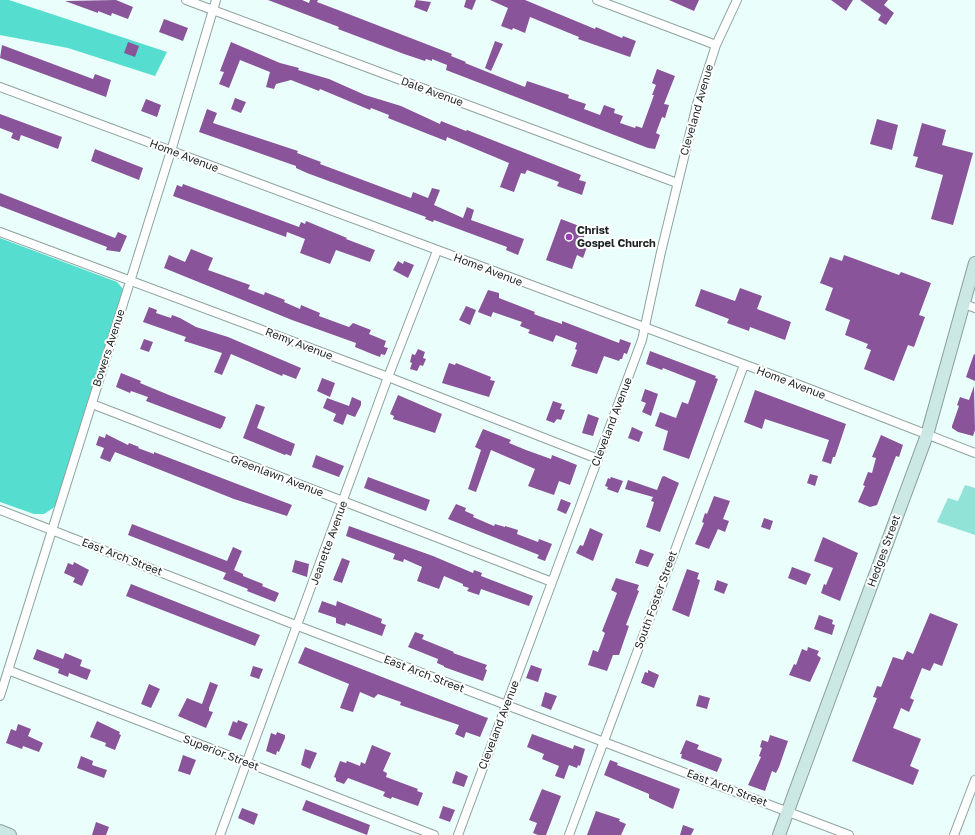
<!DOCTYPE html>
<style>
body{margin:0}
canvas{display:block;background:#eafefb}
</style>
<canvas width="975" height="835"></canvas>
<script>
const g = document.querySelector('canvas').getContext('2d');
g.lineJoin = 'round';
function fillPath(path, color) { g.fillStyle = color; g.fill(path, 'evenodd'); }
const toPath = rows => new Path2D(rows.map(r => 'M' + r).join(''));
function stroke(path, color, width, dash) { g.strokeStyle = color; g.lineWidth = width; g.lineCap = dash ? 'butt' : 'round'; g.setLineDash(dash || []); g.stroke(path); }
function write(font, color, halo, rows, align = 'center') {
  g.font = font + ' "Golos Text",sans-serif'; g.lineWidth = 4; g.setLineDash([]); g.textBaseline = 'middle'; g.strokeStyle = halo; g.fillStyle = color; for (const [text, x, y, turn = 0] of rows) {
    g.save(); g.translate(x, y); g.rotate((+turn || 0) * Math.PI / 180); g.textAlign = isNaN(turn) ? turn : align; if (halo) g.strokeText(text, 0, 0); g.fillText(text, 0, 0); g.restore();
  }
}
fillPath(toPath([
 [965,485,975,488,975,535,937,522,948,498,958,501]
]), '#91e3d8');
fillPath(toPath([
 [0,0,9,0,167,52,155,76,68,48,0,35],
 [0,238,117,282,124,290,56,506,44,514,34,514,0,502]
]), '#55decf');
fillPath(toPath([
 [116,0,133,7,128,19,112,13,111,16,98,11,98,13,65,1],
 [268,0,302,0,309,3,310,0,318,0,317,2,338,10,452,54,451,56,466,62,465,63,525,87,527,81,569,95,568,98,586,104,584,109,600,115,604,105,615,109,614,113,623,116,620,123,635,128,636,126,642,128,654,95,652,95,656,85,652,83,657,69,675,76,664,104,669,105,665,118,662,117,656,133,660,135,655,149,648,148,446,70,447,65,432,59,432,61,426,59,425,61,404,54,338,29,339,27],
 [416,0,431,2,427,12,414,7],
 [466,0,476,0,472,10,464,7],
 [490,0,525,0,595,29,596,27,622,38,623,36,636,41,630,57,578,39,579,37,530,17,525,33,513,28,512,30,501,26,508,8],
 [669,0,699,0,694,11],
 [831,0,853,0,846,11],
 [860,0,888,0,884,5,894,13,886,25,878,20,881,15],
 [164,19,188,28,183,41,159,32],
 [495,41,503,44,491,71,485,68],
 [128,42,139,46,135,57,124,53],
 [231,42,280,63,299,68,298,70,329,79,365,95,401,106,440,124,441,121,466,131,467,130,581,175,579,180,586,182,582,195,557,186,559,182,527,170,525,174,521,173,514,192,500,187,509,163,447,137,446,141,423,132,388,118,389,115,371,108,370,110,320,89,319,91,291,80,276,84,274,89,266,87,270,72,240,60,229,88,219,84,224,72,220,71],
 [2,45,93,79,95,74,111,80,106,97,0,58],
 [235,98,246,102,241,113,231,109],
 [146,99,161,105,157,117,141,111],
 [207,109,217,113,213,123,298,151,297,153,321,162,320,164,411,198,413,192,428,198,432,188,440,190,434,205,463,218,467,207,474,210,471,220,524,239,518,255,506,250,507,247,434,220,433,222,425,219,426,217,307,173,296,168,296,166,199,132],
 [0,114,62,137,58,149,21,135,19,141,11,138,13,133,0,128],
 [877,119,898,125,892,150,870,144],
 [922,123,946,130,942,145,973,153,953,225,931,219,943,175,915,167,918,157,913,156],
 [95,149,143,168,139,180,91,161],
 [183,184,299,227,301,222,305,224,306,221,347,238,346,239,375,250,370,262,336,250,330,264,300,253,305,239,287,232,286,237,173,196,177,185,182,187],
 [0,193,115,238,118,232,127,236,120,252,106,250,107,247,0,206],
 [561,219,587,229,581,244,587,247,583,258,577,255,572,269,546,260],
 [191,249,213,258,208,270,250,285,248,289,264,295,265,292,285,300,284,302,300,309,301,305,320,313,319,316,349,327,353,323,371,330,369,334,386,341,384,347,388,348,385,355,381,354,380,357,372,354,355,347,356,343,292,320,164,268,169,255,185,262],
 [844,255,899,275,901,272,931,283,919,315,925,317,914,347,908,345,894,381,864,369,871,350,866,348,868,344,845,335,850,320,825,310,833,288,820,283,830,257,842,261],
 [398,261,403,264,404,261,414,265,408,278,393,270],
 [740,288,762,296,757,309,791,322,785,340,750,327,749,331,727,323,729,319,695,306,701,289,735,301],
 [488,290,499,293,499,298,535,312,534,314,539,316,562,324,562,321,619,343,620,339,631,343,627,354,624,353,622,359,620,359,619,361,604,356,597,374,571,366,577,350,575,349,577,343,556,335,553,342,528,333,530,330,520,326,522,322,493,312,491,317,478,312],
 [466,306,476,310,470,325,459,320],
 [149,307,157,310,156,313,171,318,172,315,180,318,196,327,228,337,301,368,296,379,283,374,282,376,231,354,222,375,214,372,222,353,184,341,186,337,143,322],
 [144,339,153,342,149,352,140,349],
 [418,349,425,352,423,358,426,359,423,366,420,365,417,371,410,369,412,363,410,362,412,354,415,355],
 [650,351,716,376,715,378,718,379,689,459,663,450,668,431,655,426,660,412,676,418,682,402,688,404,696,381,663,368,662,370,646,364],
 [974,354,975,355,975,381,966,377],
 [449,363,455,365,456,363,491,377,490,380,495,381,489,397,442,383],
 [121,373,141,381,140,383,169,395,226,417,222,427,220,429,146,401,148,397,131,391,130,393,116,387],
 [322,378,335,383,330,397,317,391],
 [974,386,975,430,973,436,958,432,952,428,952,426,959,406,957,405,960,397,969,400],
 [645,389,658,394,651,416,642,412,646,403,641,401],
 [755,390,846,424,835,457,833,457,831,464,822,461,829,440,765,419,762,429,744,422],
 [398,395,442,414,435,433,393,419,394,416,390,414],
 [352,397,361,401,361,405,355,417,347,414,343,425,333,421,336,414,323,408,327,398,349,406],
 [553,401,562,404,560,409,565,410,561,420,557,419,554,423,546,420],
 [256,404,265,407,257,428,295,444,291,456,286,454,285,455,243,438],
 [588,414,599,418,593,436,582,433],
 [632,427,643,432,639,442,628,438],
 [483,429,511,440,509,443,526,450,551,459,552,455,577,465,570,485,559,481,554,495,528,486,535,469,491,450,476,492,468,489,481,450,475,447],
 [106,434,128,445,129,443,139,447,138,448,154,454,154,452,292,505,287,516,234,499,115,452,110,462,100,458,104,448,96,445,99,436,105,438],
 [881,435,903,445,899,457,896,456,877,505,870,507,858,502,865,486,863,485,868,472,872,473,876,458,872,457],
 [316,455,344,466,339,477,312,467],
 [810,474,818,476,815,486,807,483],
 [664,476,679,483,660,532,646,527,653,506,654,502,651,501,653,497,625,489,628,480,657,490,662,477],
 [368,477,430,500,426,511,364,488],
 [611,477,623,481,618,493,607,489,608,487,605,486,608,478,610,479],
 [714,496,730,501,723,519,729,521,725,532,718,529,709,549,695,544,704,523,702,522,705,513,707,514],
 [561,499,571,503,566,514,557,510],
 [456,504,466,508,465,511,474,515,473,517,494,526,495,524,505,527,505,526,518,530,517,534,538,542,539,539,552,544,545,561,537,558,539,555,448,519],
 [764,518,773,521,770,530,761,527],
 [132,524,227,561,233,547,242,551,234,570,243,574,243,576,263,584,262,586,279,593,275,602,247,591,248,589,223,579,226,573,128,535],
 [349,526,433,556,473,573,474,570,482,573,481,576,533,596,529,606,481,589,479,595,467,591,469,588,463,586,463,584,444,576,439,589,417,581,422,567,404,559,403,562,393,559,395,554,346,536],
 [590,528,603,534,593,561,576,553,580,545,583,546],
 [823,537,858,553,840,601,821,593,824,584,826,585,833,568,814,561],
 [640,549,654,554,648,567,635,563],
 [342,558,350,561,342,583,333,580],
 [295,560,309,564,307,577,292,572],
 [74,562,89,570,82,586,73,582,75,578,64,573,68,563,73,565],
 [792,567,811,574,806,585,788,578],
 [687,569,699,573,697,579,700,580,689,617,672,610],
 [616,578,639,585,637,590,639,591,626,625,629,626,619,655,613,655,607,671,588,665,593,650,598,652,605,633,602,631,617,593,611,590],
 [717,580,728,584,724,594,714,590],
 [131,584,260,635,255,646,126,596],
 [322,601,336,606,337,601,382,619,381,623,386,625,382,636,346,623,345,626,336,623,336,618,318,612],
 [930,613,958,624,942,666,934,663,930,671,922,668,910,698,914,700,909,712,901,708,893,728,921,739,910,766,919,770,913,785,852,761,877,698,873,697,877,686,881,687,893,657,903,660,907,651,913,654],
 [819,615,833,620,832,624,835,625,832,635,814,629],
 [415,632,424,635,422,639,454,652,453,653,487,665,485,669,487,670,483,681,444,667,444,666,437,663,438,659,408,647],
 [305,647,485,717,488,718,480,737,466,732,464,738,455,734,459,725,400,705,401,702,378,694,374,698,360,692,353,712,340,708,349,684,298,663],
 [808,647,819,651,817,655,821,658,810,682,789,675,794,664,796,665,802,649,807,651],
 [37,649,63,659,65,653,82,660,80,666,91,670,87,680,69,673,68,677,58,673,59,669,33,659],
 [531,665,542,669,538,682,526,678],
 [253,666,263,669,259,679,250,676],
 [648,670,659,675,654,688,641,683,645,672,648,673],
 [210,682,218,685,209,708,209,711,213,712,206,728,178,716,187,698,202,704],
 [149,684,160,689,151,708,141,704],
 [545,692,557,696,551,710,541,706],
 [699,695,710,698,707,709,696,706],
 [238,720,248,724,241,740,228,735,233,721,237,723],
 [97,721,120,732,119,734,121,735,115,750,105,746,106,743,90,737],
 [18,724,31,729,28,736,43,743,39,752,23,746,22,749,6,743,11,729,16,731],
 [277,732,285,735,285,738,279,752,277,751,276,755,266,751,271,733,276,735],
 [532,734,573,749,574,745,585,749,580,766,578,765,577,768,569,765,564,779,555,776,559,766,542,759,544,754,527,747],
 [770,735,788,741,779,767,776,773,772,771,765,791,748,785,761,757,759,756,762,748,760,747,762,740,768,742],
 [686,740,699,745,697,749,721,758,722,760,717,772,681,758,682,754,680,754],
 [372,745,391,753,383,771,387,773,386,777,418,789,417,791,423,793,418,806,392,797,391,799,383,796,385,792,348,778,344,784,336,781,336,778,334,777,340,761,346,763,347,761,360,766,361,762,365,764],
 [305,749,317,753,310,769,301,765],
 [183,755,196,760,190,775,178,771],
 [81,756,93,761,92,765,107,770,104,778,77,768],
 [610,760,618,763,617,765,680,789,673,809,649,798,649,794,604,775],
 [456,771,468,776,464,787,452,783],
 [542,789,561,796,546,835,538,835,533,833,537,823,529,820],
 [306,800,370,825,367,835,302,810],
 [443,806,455,810,450,822,439,818],
 [242,808,258,814,254,825,238,818],
 [596,811,620,819,619,821,626,824,621,835,587,835],
 [96,822,109,827,106,835,92,835],
 [683,825,694,829,691,835,680,835]
]), '#895499');
const street = toPath([
 [186,0,677,183],
 [597,0,716,45],
 [0,87,797,384,975,453],
 [0,232,388,377,598,459],
 [964,304,975,308],
 [92,404,552,582],
 [0,510,298,626,849,835],
 [8,670,434,835],
 [0,696,171,151,216,0],
 [220,835,388,377,437,251],
 [458,835,642,340,661,252,697,104,716,45,737,0],
 [569,835,744,365],
 [954,835,975,780]
]);
const secondary = toPath([
 [0,831,10,835],
 [779,835,927,435,975,263]
]);
stroke(street, '#8ca39f', 10);
stroke(secondary, '#8ca39f', 14);
stroke(street, '#fff', 8);
stroke(secondary, '#cbe8e5', 12);
for (const [x, y, r, color] of [
 [569,237,4,"#9641af"]
]) { const dot = new Path2D(); dot.arc(x, y, r, 0, 2 * Math.PI); g.fillStyle = color; g.fill(dot); stroke(dot, '#fff', 1.5); }
write('11px', '#1b2423', '#fff', [
 ["Dale Avenue",432,92,20],
 ["Cleveland Avenue",697,110,-74],
 ["Home Avenue",184,156,21],
 ["Home Avenue",488,270,21],
 ["Remy Avenue",299,344,21],
 ["Bowers Avenue",109,348,-72],
 ["Home Avenue",791,383,21],
 ["Cleveland Avenue",612,422,-69],
 ["Greenlawn Avenue",277,476,21],
 ["Jeanette Avenue",329,543,-70],
 ["Hedges Street",884,551,-70],
 ["East Arch Street",122,557,21],
 ["South Foster Street",656,600,-70],
 ["East Arch Street",424,674,21],
 ["Cleveland Avenue",499,725,-69],
 ["Superior Street",221,753,21],
 ["East Arch Street",727,788,21]
]);
write('bold 11px', '#1b2423', '#fff', [
 ["Christ",577,231],
 ["Gospel Church",577,244]
], 'left');
</script>
